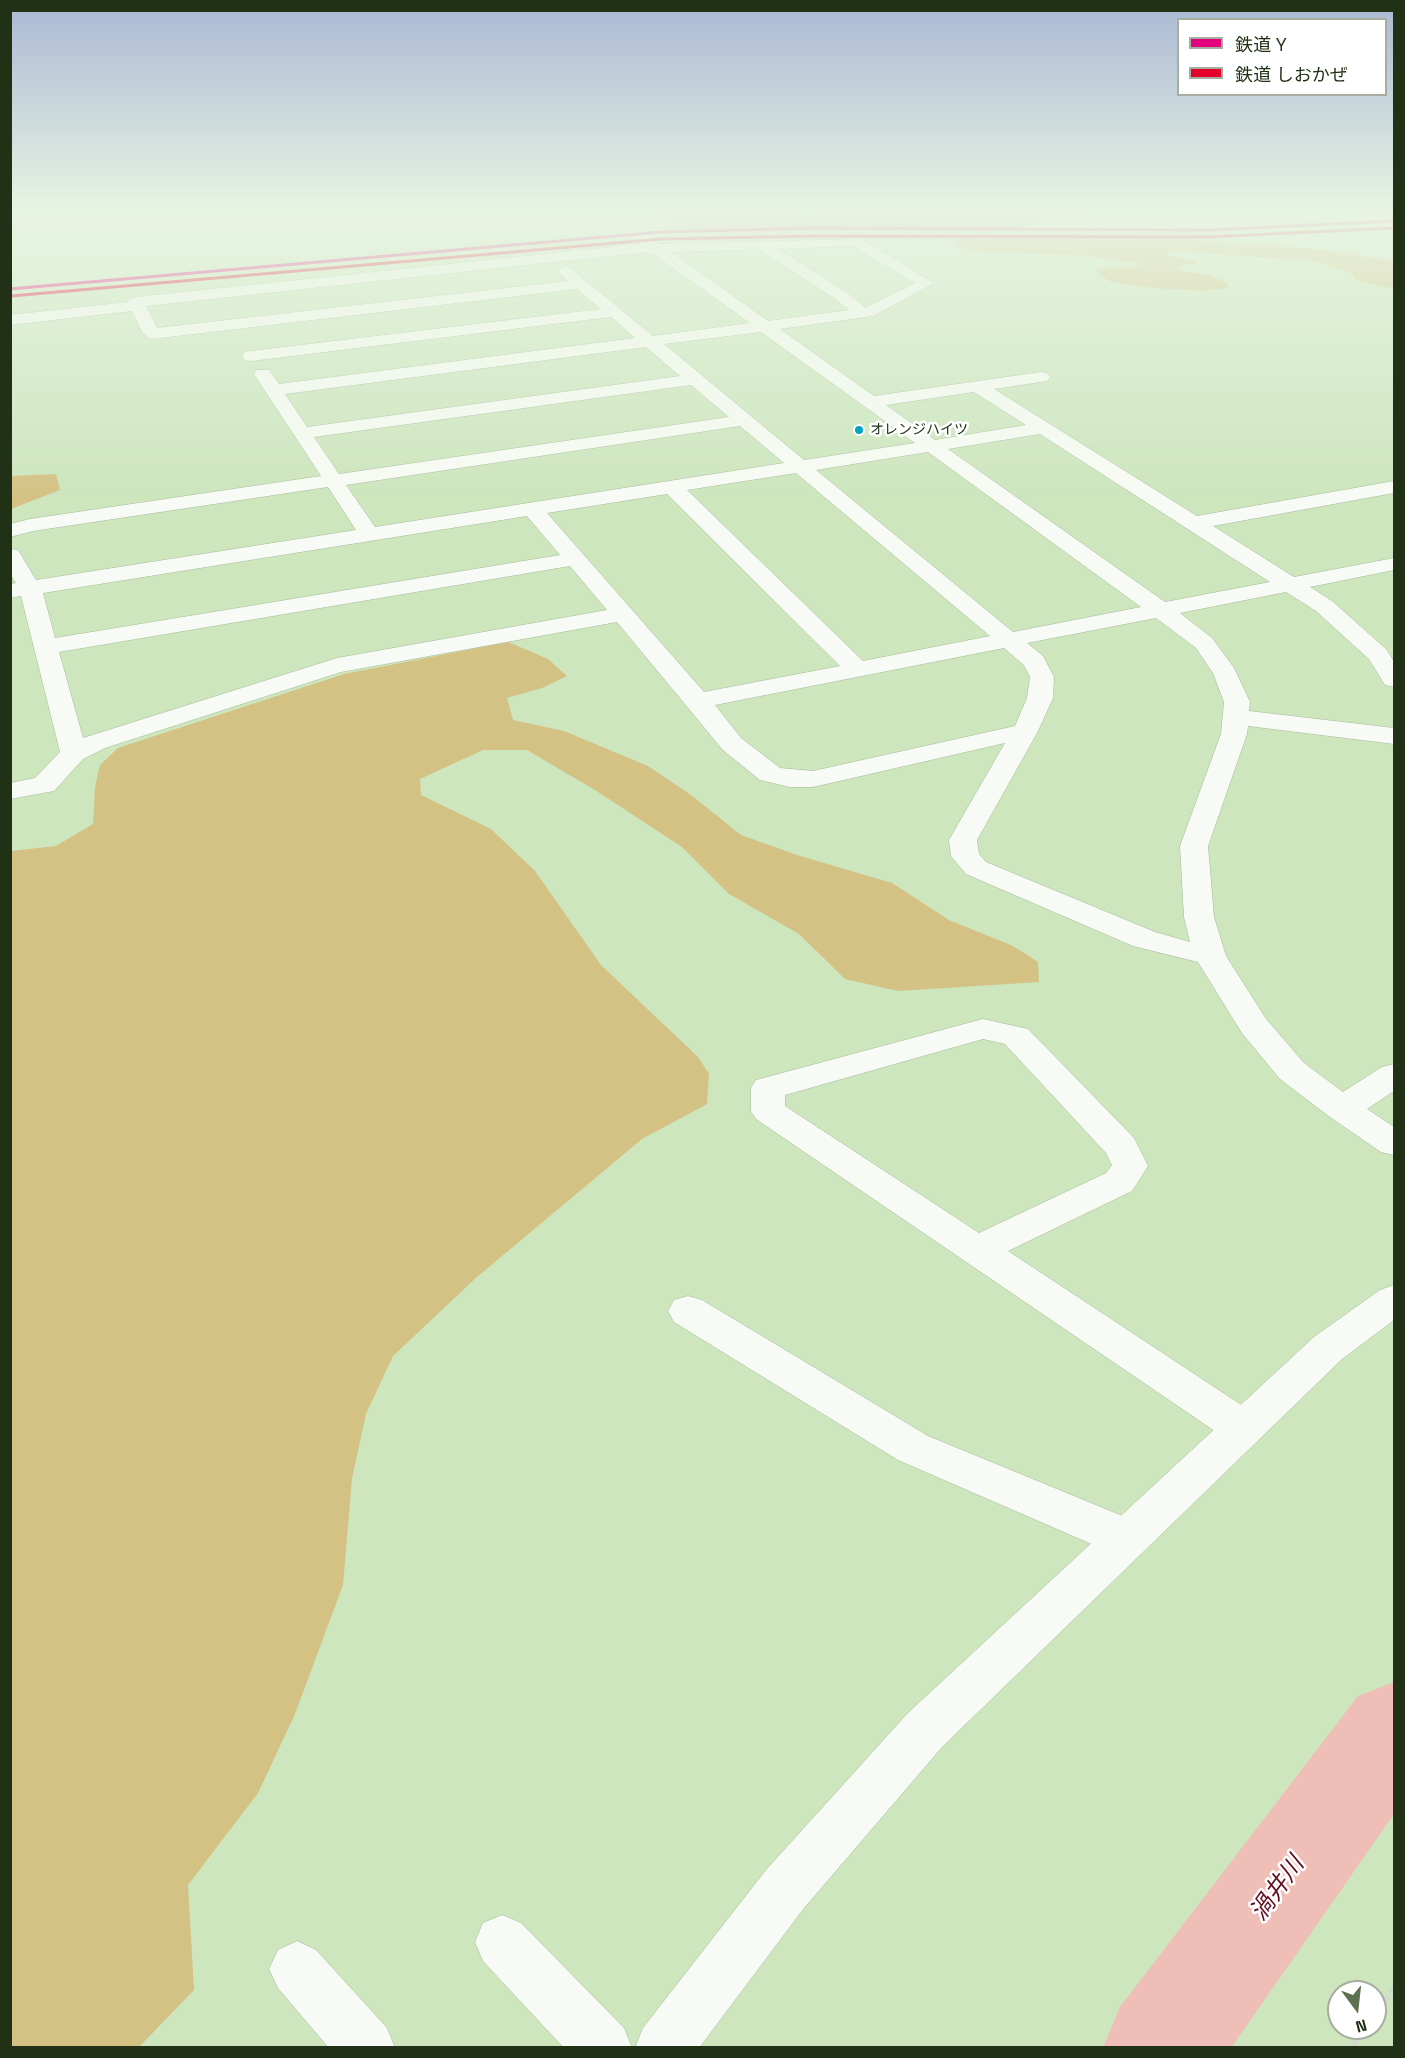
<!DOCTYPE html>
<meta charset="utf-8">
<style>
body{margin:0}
#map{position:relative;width:1405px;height:2058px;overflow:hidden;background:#cde6be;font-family:"Space Grotesk","Noto Sans JP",sans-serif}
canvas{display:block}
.frame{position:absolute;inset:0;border:12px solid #203115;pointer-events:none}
.legend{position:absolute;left:1177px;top:18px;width:210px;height:78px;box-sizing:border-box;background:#fff;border:2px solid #a6ada1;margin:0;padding:8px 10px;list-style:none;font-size:18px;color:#203115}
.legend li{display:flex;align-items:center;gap:12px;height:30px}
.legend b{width:30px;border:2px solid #a6ada1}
.north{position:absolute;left:1327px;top:1980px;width:60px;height:60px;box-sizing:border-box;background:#fff;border:2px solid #a6ada1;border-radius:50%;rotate:165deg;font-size:16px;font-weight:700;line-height:24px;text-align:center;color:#203115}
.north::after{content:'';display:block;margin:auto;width:21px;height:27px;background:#5d7050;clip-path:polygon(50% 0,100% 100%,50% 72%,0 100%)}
</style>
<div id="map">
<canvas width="1405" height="2058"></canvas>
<div class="frame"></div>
<ul class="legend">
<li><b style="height:8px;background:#e5007d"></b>鉄道 Y</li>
<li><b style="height:8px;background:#e4002b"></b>鉄道 しおかぜ</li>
</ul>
<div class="north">N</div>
</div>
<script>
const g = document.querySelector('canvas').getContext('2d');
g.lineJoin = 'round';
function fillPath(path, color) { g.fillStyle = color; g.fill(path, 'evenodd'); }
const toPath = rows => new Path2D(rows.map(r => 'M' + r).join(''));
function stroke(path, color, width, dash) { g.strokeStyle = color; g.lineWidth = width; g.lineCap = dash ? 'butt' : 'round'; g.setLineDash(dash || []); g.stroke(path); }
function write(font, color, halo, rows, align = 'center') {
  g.font = font + ' "Space Grotesk","Noto Sans JP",sans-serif'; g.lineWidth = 5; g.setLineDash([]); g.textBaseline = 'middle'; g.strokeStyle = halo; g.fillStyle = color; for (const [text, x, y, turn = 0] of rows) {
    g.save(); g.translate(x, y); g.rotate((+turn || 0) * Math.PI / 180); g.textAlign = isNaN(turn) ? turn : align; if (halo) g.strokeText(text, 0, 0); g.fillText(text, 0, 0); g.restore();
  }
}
fillPath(toPath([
 [974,234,1129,235,1307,248,1394,261,1394,289,1356,280,1351,273,1312,261,1175,251,1166,252,1171,256,1192,260,1198,263,1182,265,1176,269,1211,276,1228,283,1229,288,1203,291,1152,288,1111,282,1097,273,1097,268,1139,267,1136,263,1080,255,982,252,964,249,956,243,959,237],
 [56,474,60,490,11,509,11,476],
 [508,642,548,659,567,676,542,688,507,698,513,720,564,731,648,766,691,795,741,835,797,855,892,883,949,920,1013,946,1038,962,1039,982,898,991,845,979,799,934,729,894,682,847,595,790,527,750,483,750,420,779,421,795,491,829,535,871,601,965,698,1057,709,1074,707,1104,642,1139,477,1277,393,1356,366,1414,352,1479,343,1585,295,1714,258,1793,188,1885,194,1990,139,2047,11,2047,11,851,56,846,93,824,95,787,100,765,118,748,344,674]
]), '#d4c184');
fillPath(toPath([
 [821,212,958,212,981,214,1000,212,1081,212,1077,218,1067,220,981,232,933,227,762,232,677,231,667,228,663,222,667,216,677,213,762,214,821,212],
 [1365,212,1394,212,1394,223,1369,218,1365,212],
 [1394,1682,1394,1814,1231,2048,1103,2048,1120,2007,1358,1696,1394,1682]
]), '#eebeb7');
const minor = toPath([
 [598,212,614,212,659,244,861,239,934,283,873,316,780,329,874,396,1041,372,1047,373,1050,377,1047,381,994,389,1197,516,1394,481,1394,493,1213,526,1294,577,1394,558,1394,570,1310,587,1332,601,1387,650,1394,662,1394,687,1385,685,1369,659,1316,611,1286,592,1180,613,1212,638,1234,668,1250,702,1249,711,1394,728,1394,744,1248,726,1247,734,1208,846,1214,917,1226,956,1266,1019,1304,1063,1343,1092,1382,1067,1394,1064,1394,1091,1367,1109,1394,1127,1394,1155,1381,1152,1330,1117,1280,1079,1242,1033,1198,962,1133,946,966,874,951,856,949,840,1005,743,813,787,790,787,760,780,723,750,617,622,341,672,105,748,83,759,54,791,10,799,10,783,35,778,60,752,21,596,10,598,10,584,16,583,10,574,10,549,18,550,36,580,356,530,328,487,33,531,10,537,10,524,30,519,321,476,254,374,257,370,269,370,279,384,635,338,611,317,251,361,245,360,242,356,245,352,251,351,601,309,577,289,151,339,143,334,132,311,10,325,10,315,128,302,130,299,136,297,641,244,598,212],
 [853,246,915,283,865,308,849,294,778,249,853,246],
 [759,249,837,300,849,310,768,321,671,252,759,249],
 [637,253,652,253,750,323,653,336,570,268,565,266,557,271,568,281,157,328,146,306,637,253],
 [761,332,864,406,915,443,804,460,664,344,761,332],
 [646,347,680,376,307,427,285,394,646,347],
 [691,385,729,417,339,474,314,437,691,385],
 [974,392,1026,425,935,440,886,405,974,392],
 [740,426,784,463,375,527,346,485,740,426],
 [1040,434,1270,582,1165,602,948,449,1040,434],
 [928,452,1141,607,1013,632,816,470,928,452],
 [796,473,990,636,863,661,687,490,796,473],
 [667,494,840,666,704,692,547,513,667,494],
 [527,516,560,555,55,638,43,593,527,516],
 [570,566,607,610,337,658,83,738,59,652,570,566],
 [1156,618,1196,648,1213,673,1224,702,1221,734,1180,846,1184,917,1190,942,1155,932,986,862,979,854,977,840,1038,731,1053,698,1054,677,1043,656,1027,643,1156,618],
 [1004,648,1024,665,1030,677,1027,698,1015,726,813,771,780,768,741,738,715,705,1004,648],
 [983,1019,1028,1029,1134,1138,1148,1166,1132,1191,1008,1251,1258,1416,1264,1428,1258,1440,1243,1445,1228,1440,756,1119,751,1111,751,1088,756,1080,983,1019],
 [983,1039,1005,1044,1106,1153,1112,1165,1106,1173,979,1233,785,1106,785,1095,983,1039],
 [688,1296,702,1300,928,1436,1142,1524,1148,1538,1142,1552,1126,1557,1110,1552,898,1460,674,1322,668,1311,674,1300,688,1296],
 [502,1915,521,1923,624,2028,632,2048,564,2048,483,1961,475,1942,483,1923,502,1915],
 [297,1941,316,1950,387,2028,395,2048,329,2048,278,1988,269,1969,278,1950,297,1941]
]);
const tertiary = toPath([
 [1394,1285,1394,1320,1342,1359,942,1747,804,1908,699,2048,635,2048,643,2028,766,1870,908,1713,1314,1337,1380,1290,1394,1285]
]);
stroke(minor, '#a5b99a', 1);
stroke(tertiary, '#a5b99a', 1);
stroke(toPath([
 [1375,2015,1394,1989],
 [1352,2048,1366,2028]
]), '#d2dacd', 6, [9, 4.5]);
fillPath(minor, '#f8fbf5');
fillPath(tertiary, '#f8fbf5');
stroke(toPath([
 [10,289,661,232,813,228,1209,230,1394,221]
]), '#e5007d', 3);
stroke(toPath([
 [11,296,661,239,813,236,1209,237,1394,228]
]), '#e4002b', 3);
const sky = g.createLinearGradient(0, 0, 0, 500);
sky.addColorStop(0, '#aab8d4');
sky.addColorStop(0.42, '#e8f4e2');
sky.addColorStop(1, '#e8f4e200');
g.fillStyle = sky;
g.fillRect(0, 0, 1405, 500);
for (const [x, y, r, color] of [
 [859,430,5,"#02a3c5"]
]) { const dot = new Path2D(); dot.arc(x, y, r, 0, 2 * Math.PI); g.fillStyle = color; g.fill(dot); stroke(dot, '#fff', 2); }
write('14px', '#203115', '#fff', [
 ["オレンジハイツ",870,430]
], 'left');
write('italic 24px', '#620d21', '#fff', [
 ["渦井川",1278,1889,-54]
]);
</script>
